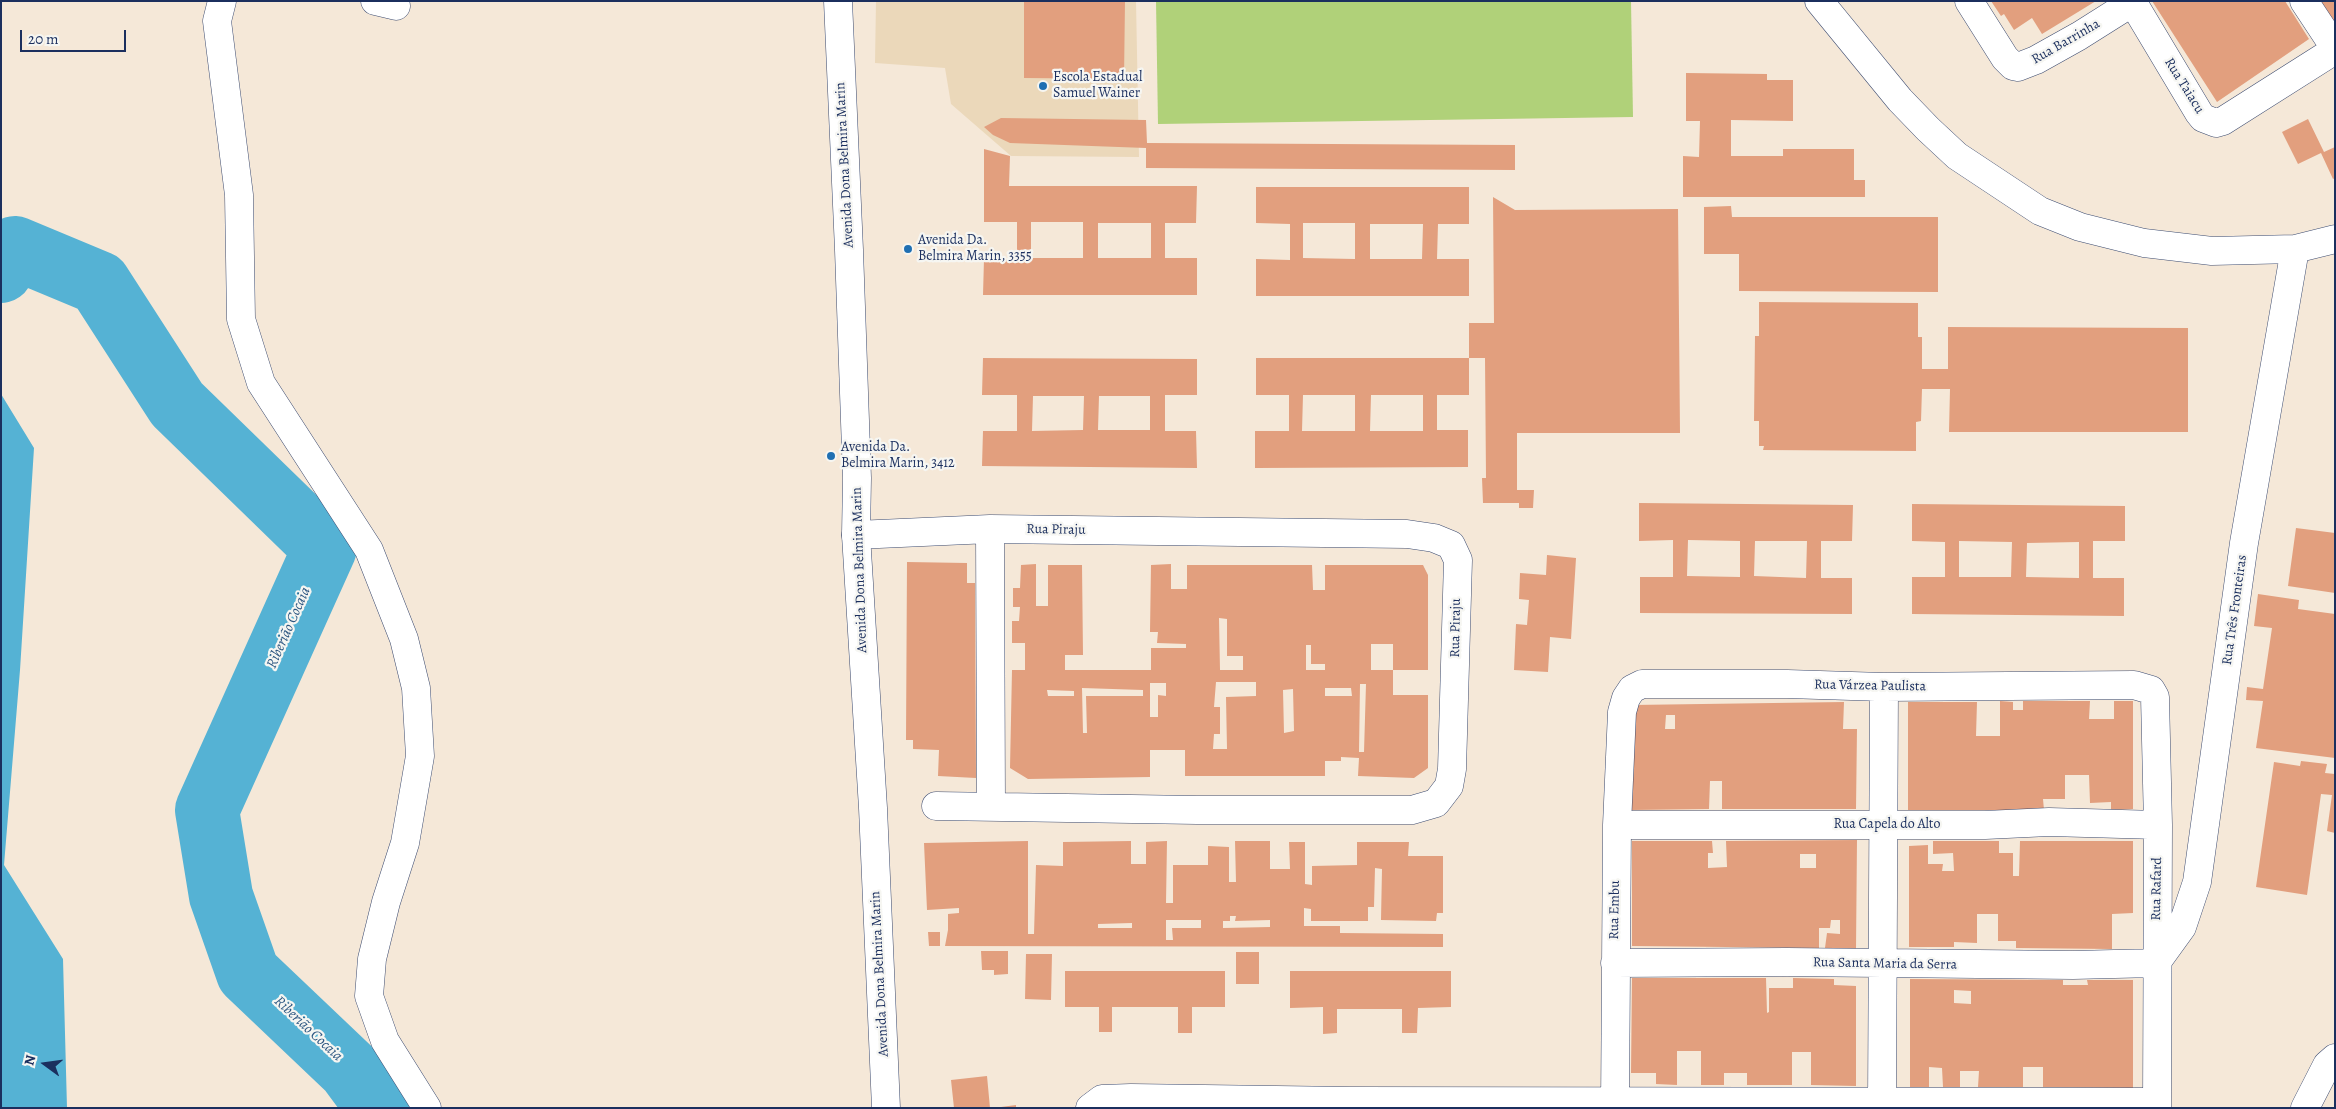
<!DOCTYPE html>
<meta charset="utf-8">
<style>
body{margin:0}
#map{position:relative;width:2336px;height:1109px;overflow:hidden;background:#f5e8d8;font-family:Alegreya,serif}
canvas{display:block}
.frame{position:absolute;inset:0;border:2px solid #1b2f5e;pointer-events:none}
.north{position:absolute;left:20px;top:1039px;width:50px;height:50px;-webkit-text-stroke:4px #f6f6f2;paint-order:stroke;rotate:284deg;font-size:14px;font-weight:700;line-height:20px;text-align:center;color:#1b2f5e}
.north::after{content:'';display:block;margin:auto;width:18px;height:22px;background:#1b2f5e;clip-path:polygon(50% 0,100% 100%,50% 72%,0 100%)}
.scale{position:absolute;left:20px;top:30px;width:106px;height:22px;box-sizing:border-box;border:2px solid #1b2f5e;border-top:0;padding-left:6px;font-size:15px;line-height:18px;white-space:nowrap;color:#1b2f5e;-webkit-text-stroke:4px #f6f6f2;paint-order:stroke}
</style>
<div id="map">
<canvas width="2336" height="1109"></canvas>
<div class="frame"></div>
<div class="north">N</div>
<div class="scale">20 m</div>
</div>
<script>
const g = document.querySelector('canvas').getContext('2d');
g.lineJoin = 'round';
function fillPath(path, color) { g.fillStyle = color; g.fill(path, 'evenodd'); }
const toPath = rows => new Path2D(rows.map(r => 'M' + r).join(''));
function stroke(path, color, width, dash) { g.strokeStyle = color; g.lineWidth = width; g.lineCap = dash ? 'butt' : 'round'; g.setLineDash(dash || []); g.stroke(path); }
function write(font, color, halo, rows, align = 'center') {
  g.font = font + ' Alegreya,serif'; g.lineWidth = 4.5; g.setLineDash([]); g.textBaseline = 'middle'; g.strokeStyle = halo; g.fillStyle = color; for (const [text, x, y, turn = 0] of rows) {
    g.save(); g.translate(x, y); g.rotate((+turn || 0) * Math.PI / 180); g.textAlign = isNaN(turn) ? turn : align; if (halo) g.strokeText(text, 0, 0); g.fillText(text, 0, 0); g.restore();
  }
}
fillPath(toPath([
 [876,1,1136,1,1139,157,1011,156,951,104,945,68,875,63]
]), '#ebd8ba');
fillPath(toPath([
 [1156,1,1631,1,1633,117,1158,124]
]), '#b0d179');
fillPath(toPath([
 [1,394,34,448,20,670,4,865,63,959,67,1108,1,1108]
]), '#55b2d4');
stroke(toPath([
 [1,271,15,248,99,283,177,404,325,548,207,810,221,896,248,973,349,1069,378,1108]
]), '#55b2d4', 64);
fillPath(toPath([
 [1024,1,1125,1,1124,79,1024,78],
 [1991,1,2096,1,2042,34,2032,18,2014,30,2004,14,2001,16],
 [2152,1,2285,1,2309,39,2217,102],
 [2319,1,2335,1,2335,22,2334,22],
 [1686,73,1767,74,1767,80,1793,80,1793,121,1731,120,1731,156,1783,156,1783,149,1854,149,1854,180,1865,180,1865,197,1683,197,1683,156,1699,157,1700,121,1686,121],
 [1001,118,1146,120,1147,143,1515,145,1515,170,1146,168,1146,148,1010,143,993,135,984,127],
 [2308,119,2324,152,2335,147,2335,178,2333,179,2321,153,2298,164,2282,132],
 [984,149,1010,156,1009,186,1197,186,1196,223,1165,223,1165,258,1197,258,1197,295,983,295,984,259,1017,259,1017,222,984,222],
 [1031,222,1083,222,1083,258,1031,258],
 [1098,223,1151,223,1151,258,1098,258],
 [1256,187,1469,187,1469,224,1438,224,1437,259,1469,259,1469,296,1256,296,1256,259,1290,260,1290,224,1256,223],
 [1303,223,1355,223,1355,259,1303,258],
 [1370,224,1423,224,1422,259,1370,259],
 [1493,197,1515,210,1678,209,1680,433,1517,433,1517,490,1534,490,1533,508,1519,508,1519,503,1483,503,1482,478,1486,478,1485,358,1469,358,1469,395,1437,395,1437,430,1468,430,1468,467,1255,468,1255,431,1289,431,1289,395,1256,395,1256,358,1469,358,1469,323,1494,323],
 [1303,395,1355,395,1355,431,1302,431],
 [1371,395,1423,395,1423,431,1370,431],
 [1731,206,1732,217,1938,217,1938,292,1739,291,1739,254,1704,254,1704,207],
 [1759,302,1918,303,1918,337,1922,337,1922,369,1948,369,1948,327,2188,328,2188,432,1949,432,1950,389,1922,389,1921,421,1916,422,1916,451,1763,450,1764,446,1759,446,1759,421,1754,421,1755,336,1759,336],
 [983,358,1197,359,1197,395,1165,395,1165,431,1196,431,1197,468,982,466,983,431,1017,431,1017,395,982,395],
 [1033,396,1084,396,1083,430,1032,431],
 [1099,396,1150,396,1150,430,1098,430],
 [1639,503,1853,505,1852,541,1821,541,1821,578,1852,578,1852,614,1640,613,1640,577,1673,577,1673,540,1639,541],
 [1688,540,1740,541,1740,577,1687,576],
 [1755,541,1807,541,1806,578,1754,576],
 [1912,504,2125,506,2125,541,2093,541,2093,578,2124,578,2124,616,1912,614,1912,577,1945,577,1945,542,1912,541],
 [1959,541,2012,542,2011,577,1959,577],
 [2079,542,2079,578,2026,577,2027,543],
 [2296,528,2335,533,2335,593,2288,586],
 [1547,555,1576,558,1571,639,1550,637,1548,672,1514,670,1516,624,1527,625,1529,600,1519,599,1520,573,1546,575],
 [907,562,967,563,967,583,975,583,976,778,938,776,939,750,913,749,913,740,906,740],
 [1036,564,1036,606,1048,606,1048,565,1082,565,1083,655,1065,655,1065,670,1151,670,1151,648,1186,648,1186,644,1157,643,1158,632,1150,632,1151,565,1171,564,1171,589,1187,589,1187,565,1312,565,1313,590,1325,590,1325,565,1423,565,1428,575,1428,670,1393,670,1393,695,1428,695,1428,768,1414,778,1358,776,1359,758,1341,757,1341,761,1325,761,1325,776,1185,776,1185,750,1150,750,1150,777,1028,779,1010,768,1012,670,1025,670,1025,643,1012,643,1012,621,1019,621,1020,607,1013,607,1013,588,1020,588,1021,565],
 [1219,618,1227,619,1227,656,1243,656,1243,670,1220,670],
 [1371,644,1393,644,1393,670,1371,670],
 [1306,645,1311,645,1311,664,1325,664,1325,670,1306,670],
 [1216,682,1256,682,1256,696,1226,697,1227,749,1213,749,1214,734,1220,734,1220,707,1214,707],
 [1150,683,1166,683,1166,696,1158,695,1158,717,1150,717],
 [1360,684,1366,684,1364,752,1359,752],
 [1082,688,1143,690,1143,696,1086,696,1087,733,1083,733],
 [1325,688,1351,688,1352,696,1325,696],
 [1293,689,1294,731,1284,733,1283,690],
 [1047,690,1074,691,1074,696,1048,696],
 [2258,594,2299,600,2298,609,2335,614,2335,758,2256,748,2263,701,2246,700,2247,687,2263,689,2272,628,2254,626],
 [2000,701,2013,702,2013,710,2023,710,2023,701,2090,701,2089,719,2114,719,2114,701,2133,701,2133,809,2111,810,2111,802,2090,803,2089,775,2065,775,2065,799,2043,799,2044,810,1908,810,1908,702,1977,702,1976,736,2000,736],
 [1844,702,1843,729,1857,729,1856,809,1722,809,1722,781,1710,781,1709,809,1632,810,1632,705],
 [1666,715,1675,715,1675,729,1665,729],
 [2301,761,2327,764,2325,773,2335,774,2335,833,2327,831,2332,795,2321,794,2307,895,2256,887,2274,762,2300,766],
 [1857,840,1856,949,1825,948,1827,933,1840,934,1840,920,1831,920,1830,928,1819,928,1819,948,1632,946,1632,841,1712,841,1713,853,1708,853,1708,868,1727,867,1726,841],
 [1800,854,1816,854,1816,868,1800,868],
 [1028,841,1028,934,1034,934,1036,865,1063,866,1063,842,1131,841,1131,864,1146,864,1146,842,1167,841,1166,903,1173,903,1173,865,1208,865,1208,846,1229,847,1229,882,1236,882,1235,841,1270,841,1270,869,1290,869,1289,842,1305,842,1305,884,1312,885,1312,866,1357,865,1357,842,1409,842,1408,856,1443,856,1443,913,1437,913,1436,921,1381,920,1382,869,1375,868,1374,907,1368,907,1368,921,1311,921,1311,909,1304,908,1304,926,1340,926,1340,933,1443,934,1443,947,945,946,948,930,948,914,959,913,959,908,927,910,924,843],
 [1230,916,1236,916,1235,921,1270,920,1270,927,1223,928,1223,921,1230,921],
 [1166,920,1201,920,1201,928,1172,928,1173,940,1166,940],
 [1132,923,1132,928,1098,928,1098,924],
 [1933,841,1999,841,1999,853,2013,853,2013,876,2019,876,2020,841,2133,841,2133,913,2112,914,2112,949,2016,948,2016,941,1998,941,1998,914,1977,914,1977,943,1954,942,1954,947,1909,947,1909,846,1928,845,1928,864,1943,864,1942,871,1954,871,1953,853,1933,854],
 [928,932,940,932,940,946,929,946],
 [981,951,1008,951,1008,974,994,975,994,970,982,970],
 [1236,952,1259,952,1259,984,1236,984],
 [1026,954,1052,954,1051,1000,1025,999],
 [1065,971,1225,971,1225,1007,1192,1007,1192,1033,1178,1033,1178,1007,1112,1007,1112,1032,1099,1032,1099,1007,1065,1007],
 [1290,971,1451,971,1451,1007,1418,1008,1417,1033,1402,1033,1402,1009,1337,1009,1337,1033,1323,1034,1323,1007,1290,1008],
 [1632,978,1766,978,1767,1013,1769,1012,1769,988,1793,988,1793,978,1834,979,1834,985,1856,986,1856,1086,1811,1085,1811,1052,1792,1052,1792,1085,1747,1085,1747,1073,1724,1073,1724,1085,1701,1085,1701,1051,1677,1051,1677,1085,1656,1084,1656,1073,1631,1073],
 [1910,979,2063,980,2063,985,2088,985,2087,980,2133,980,2133,1088,2043,1087,2043,1067,2023,1067,2023,1087,1978,1087,1979,1071,1960,1071,1960,1087,1943,1087,1942,1068,1929,1067,1929,1087,1910,1087],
 [1954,990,1971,991,1971,1004,1954,1003],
 [987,1076,990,1108,954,1108,951,1080],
 [1016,1105,1016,1108,1001,1108,1001,1107]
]), '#e29f7e');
const street = toPath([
 [222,1,217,21,239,195,241,319,261,383,369,550,404,639,416,688,420,756,405,843,386,902,372,959,369,996,385,1041,427,1108],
 [375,1,396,6],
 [1819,1,1900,100,1928,129,1957,156,2040,211,2080,227,2144,243,2212,251,2295,249,2335,239],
 [1969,1,2005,58,2013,66,2018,67,2036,60,2079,36,2133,2],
 [2132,1,2199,113,2203,118,2216,123,2223,121,2335,50],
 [2304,1,2335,48],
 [990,529,991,806],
 [856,535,990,529,1407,534,1434,538,1451,545,1458,560,1452,769,1449,786,1436,803,1412,810,1197,810,936,806],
 [1617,825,1985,825,2049,822,2158,825],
 [1615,963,1787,962,2073,965,2156,963,2182,927,2197,882,2244,543,2295,249],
 [1090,1108,1102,1099,1131,1098,1349,1101,2157,1102],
 [1615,1108,1617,825,1622,712,1626,698,1632,689,1642,684,1787,684,1884,687,2134,685,2151,690,2155,697,2158,825,2157,1108],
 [1882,1108,1884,687],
 [2305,1108,2327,1065,2335,1058]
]);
const primary = toPath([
 [838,1,849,250,857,478,856,535,873,808,886,1108]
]);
stroke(street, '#3c4b70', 29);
stroke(primary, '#3c4b70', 29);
stroke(street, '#fff', 28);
stroke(primary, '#fff', 28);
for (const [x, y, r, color] of [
 [1043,86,5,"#1f6fb2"],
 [908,249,5,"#1f6fb2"],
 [831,456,5,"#1f6fb2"]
]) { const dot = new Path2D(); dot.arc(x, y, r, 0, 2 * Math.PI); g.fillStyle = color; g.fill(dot); stroke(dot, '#f6f6f2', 2); }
write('14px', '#1b2f5e', '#f6f6f2', [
 ["Rua Barrinha",2066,42,-30],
 ["Rua Taiacu",2184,86,58],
 ["Avenida Dona Belmira Marin",845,165,-93],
 ["Rua Piraju",1056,530,1],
 ["Avenida Dona Belmira Marin",860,570,-92],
 ["Rua Três Fronteiras",2235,610,-82],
 ["Rua Piraju",1456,628,-89],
 ["Rua Várzea Paulista",1870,686,1],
 ["Rua Capela do Alto",1887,825],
 ["Rua Rafard",2157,889,-89],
 ["Rua Embu",1615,910,-89],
 ["Rua Santa Maria da Serra",1885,964,1],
 ["Avenida Dona Belmira Marin",880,974,-93]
]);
write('14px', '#1b2f5e', '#f6f6f2', [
 ["Escola Estadual",1053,78],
 ["Samuel Wainer",1053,94],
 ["Avenida Da.",918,241],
 ["Belmira Marin, 3355",918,257],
 ["Avenida Da.",841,448],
 ["Belmira Marin, 3412",841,464]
], 'left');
write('italic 15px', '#2c5681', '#f6f6f2', [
 ["Riberião Cocaia",289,628,-66],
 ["Riberião Cocaia",308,1029,43]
]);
</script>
